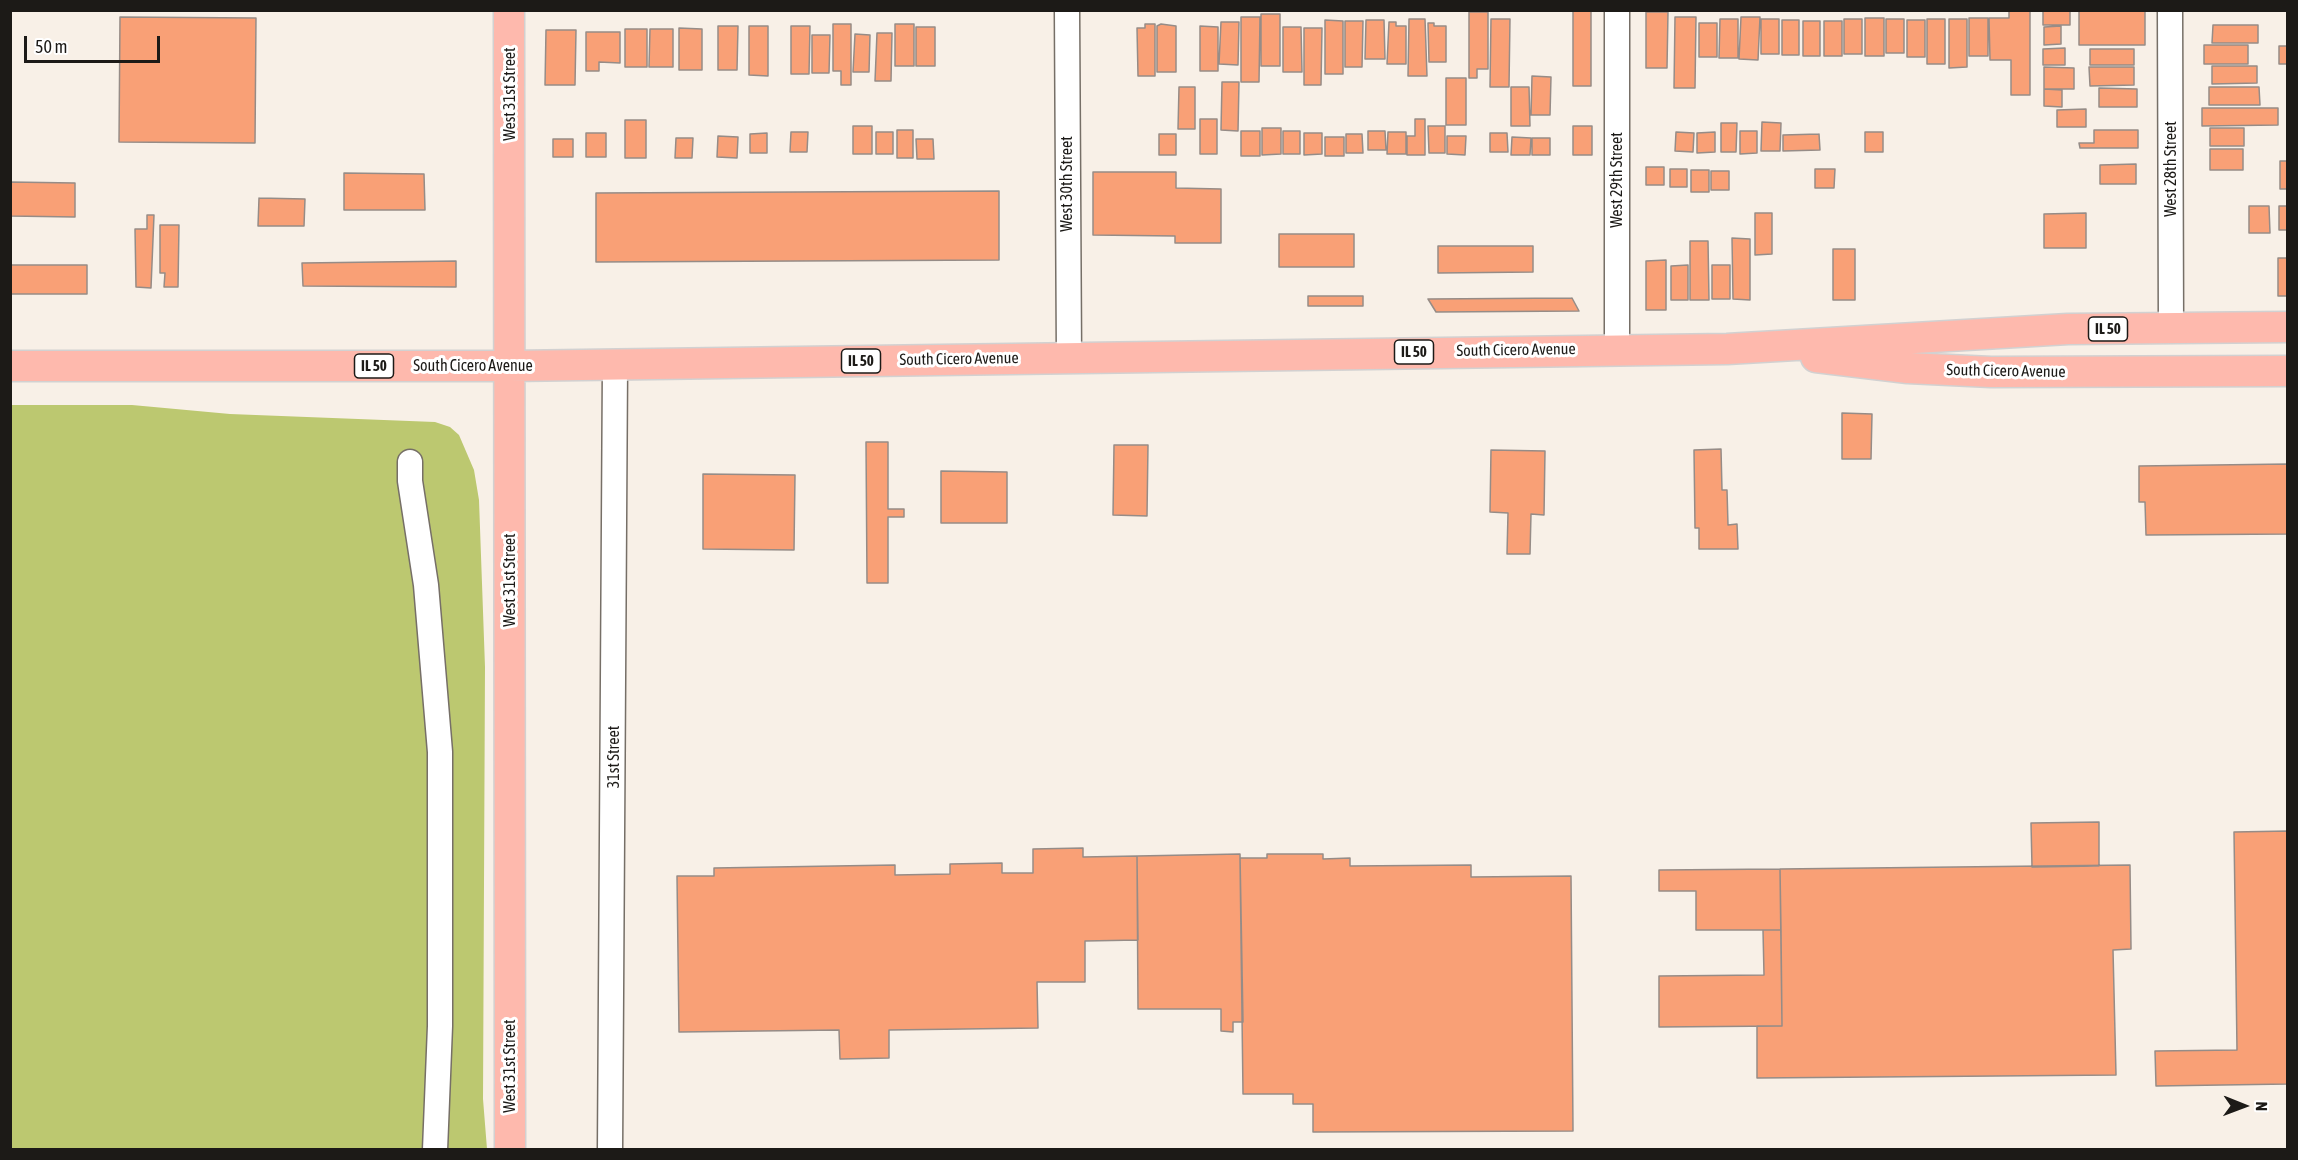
<!DOCTYPE html>
<style>
body{margin:0}
#map{position:relative;width:2298px;height:1160px;overflow:hidden;background:#f8f0e7;font-family:"Asap Condensed",sans-serif}
canvas{display:block}
.frame{position:absolute;inset:0;border:12px solid #1c1a17;pointer-events:none}
.north{position:absolute;left:2214px;top:1076px;width:60px;height:60px;-webkit-text-stroke:4px #fff;paint-order:stroke;rotate:91deg;font-size:16px;font-weight:700;line-height:24px;text-align:center;color:#1c1a17}
.north::after{content:'';display:block;margin:auto;width:21px;height:27px;background:#1c1a17;clip-path:polygon(50% 0,100% 100%,50% 72%,0 100%)}
.scale{position:absolute;left:24px;top:36px;width:136px;height:27px;box-sizing:border-box;border:3px solid #1c1a17;border-top:0;padding-left:8px;font-size:18px;line-height:21px;white-space:nowrap;color:#1c1a17;-webkit-text-stroke:4px #fff;paint-order:stroke}
</style>
<div id="map">
<canvas width="2298" height="1160"></canvas>
<div class="frame"></div>
<div class="north">N</div>
<div class="scale">50 m</div>
</div>
<script>
const g = document.querySelector('canvas').getContext('2d');
g.lineJoin = 'round';
function fillPath(path, color) { g.fillStyle = color; g.fill(path, 'evenodd'); }
const toPath = rows => new Path2D(rows.map(r => 'M' + r).join(''));
function stroke(path, color, width, dash) { g.strokeStyle = color; g.lineWidth = width; g.lineCap = dash ? 'butt' : 'round'; g.setLineDash(dash || []); g.stroke(path); }
function write(font, color, halo, rows, align = 'center') {
  g.font = font + ' "Asap Condensed",sans-serif'; g.lineWidth = 6; g.setLineDash([]); g.textBaseline = 'middle'; g.strokeStyle = halo; g.fillStyle = color; for (const [text, x, y, turn = 0] of rows) {
    g.save(); g.translate(x, y); g.rotate((+turn || 0) * Math.PI / 180); g.textAlign = isNaN(turn) ? turn : align; if (halo) g.strokeText(text, 0, 0); g.fillText(text, 0, 0); g.restore();
  }
}
fillPath(toPath([
 [11,405,132,405,230,414,435,422,450,427,459,435,474,470,479,500,485,667,483,1099,487,1149,11,1150]
]), '#bcc870');
const building = toPath([
 [2009,10,2030,10,2030,95,2011,95,2011,60,1990,60,1989,18,2009,18,2009,10],
 [2043,10,2070,10,2070,25,2043,25,2043,10],
 [2079,10,2145,10,2145,45,2079,45,2079,10],
 [1573,11,1591,11,1591,86,1573,86,1573,11],
 [1469,12,1488,12,1488,69,1477,69,1477,78,1469,78,1469,12],
 [1646,12,1668,12,1667,68,1646,68,1646,12],
 [1261,14,1280,14,1280,66,1261,66,1261,14],
 [120,17,256,18,255,143,119,142,120,17],
 [1241,17,1260,17,1259,82,1241,82,1241,17],
 [1675,17,1696,17,1695,88,1674,88,1675,17],
 [1741,17,1760,17,1758,60,1739,59,1741,17],
 [1865,18,1884,18,1884,56,1865,56,1865,18],
 [1969,18,1988,18,1988,56,1969,56,1969,18],
 [1409,19,1425,19,1427,76,1408,76,1409,19],
 [1491,19,1510,19,1509,87,1490,87,1491,19],
 [1720,19,1738,19,1738,58,1719,58,1720,19],
 [1761,19,1779,19,1779,54,1761,54,1761,19],
 [1844,19,1862,19,1862,54,1844,54,1844,19],
 [1886,19,1904,19,1904,53,1886,53,1886,19],
 [1927,19,1945,19,1945,64,1927,64,1927,19],
 [1949,19,1967,19,1967,67,1949,68,1949,19],
 [1325,20,1343,21,1343,74,1325,74,1325,20],
 [1366,20,1384,20,1385,59,1365,59,1366,20],
 [1782,20,1799,20,1799,55,1782,55,1782,20],
 [1907,20,1925,20,1925,57,1907,57,1907,20],
 [1345,21,1363,21,1362,67,1345,67,1345,21],
 [1803,21,1820,21,1820,56,1803,56,1803,21],
 [1824,21,1842,21,1842,56,1824,56,1824,21],
 [1221,22,1239,22,1238,65,1219,64,1221,22],
 [1389,22,1396,22,1396,26,1406,26,1406,64,1387,64,1389,22],
 [1428,23,1434,23,1434,26,1446,26,1446,62,1429,62,1428,23],
 [1699,23,1717,23,1717,57,1699,57,1699,23],
 [833,24,851,24,851,85,841,85,841,71,833,71,833,24],
 [895,24,914,24,914,66,895,66,895,24],
 [1145,24,1155,24,1155,76,1138,76,1137,28,1145,28,1145,24],
 [1161,24,1176,26,1176,72,1157,72,1157,26,1161,24],
 [2213,25,2258,25,2258,43,2212,43,2213,25],
 [718,26,738,26,737,70,718,70,718,26],
 [749,26,768,26,768,76,749,75,749,26],
 [791,26,810,26,809,74,791,74,791,26],
 [1200,26,1218,27,1218,71,1200,71,1200,26],
 [2061,26,2061,44,2044,45,2044,27,2061,26],
 [916,27,935,27,935,66,916,66,916,27],
 [1283,27,1301,27,1302,72,1283,72,1283,27],
 [679,28,702,29,702,70,679,70,679,28],
 [1304,28,1322,28,1321,85,1304,85,1304,28],
 [625,29,647,29,647,67,625,67,625,29],
 [650,29,673,29,673,67,649,67,650,29],
 [546,30,576,30,575,85,545,85,546,30],
 [586,32,620,32,620,63,599,62,599,71,586,71,586,32],
 [877,33,892,33,891,81,875,81,877,33],
 [855,34,870,35,869,72,853,72,855,34],
 [812,35,830,35,829,73,812,73,812,35],
 [2204,45,2248,45,2248,64,2204,64,2204,45],
 [2279,46,2288,46,2288,64,2279,64,2279,46],
 [2065,48,2065,65,2043,65,2043,49,2065,48],
 [2090,49,2134,49,2134,65,2090,65,2090,49],
 [2212,66,2257,66,2257,83,2212,84,2212,66],
 [2044,67,2074,68,2074,89,2044,89,2044,67],
 [2089,67,2134,67,2134,85,2090,86,2089,67],
 [1532,76,1551,77,1550,115,1531,115,1532,76],
 [1446,78,1466,78,1466,125,1446,125,1446,78],
 [1222,82,1239,82,1238,131,1221,130,1222,82],
 [1179,87,1195,87,1195,129,1178,129,1179,87],
 [1511,87,1529,87,1530,126,1511,126,1511,87],
 [2209,87,2259,87,2260,105,2209,105,2209,87],
 [2099,88,2137,89,2137,107,2099,107,2099,88],
 [2044,89,2062,90,2062,107,2044,106,2044,89],
 [2202,108,2278,108,2278,125,2202,126,2202,108],
 [2086,109,2086,127,2057,127,2057,110,2086,109],
 [1200,119,1217,119,1217,154,1200,154,1200,119],
 [1415,119,1425,119,1425,155,1407,155,1407,136,1415,136,1415,119],
 [625,120,646,120,646,158,625,158,625,120],
 [1762,122,1781,123,1780,151,1761,151,1762,122],
 [1721,123,1737,123,1736,152,1721,152,1721,123],
 [853,126,872,126,872,154,853,154,853,126],
 [1428,126,1445,126,1445,153,1429,153,1428,126],
 [1573,126,1592,126,1592,155,1573,155,1573,126],
 [1262,128,1281,128,1281,154,1262,155,1262,128],
 [2210,128,2244,128,2244,146,2210,146,2210,128],
 [897,130,913,130,913,158,897,158,897,130],
 [2094,130,2138,130,2138,148,2080,148,2079,143,2094,143,2094,130],
 [1241,131,1260,131,1260,156,1241,156,1241,131],
 [1283,131,1300,131,1300,154,1283,154,1283,131],
 [1368,131,1385,131,1386,150,1368,150,1368,131],
 [1740,131,1757,131,1757,153,1740,154,1740,131],
 [791,132,808,132,807,152,790,152,791,132],
 [876,132,893,132,893,154,876,154,876,132],
 [1388,132,1406,132,1406,154,1387,154,1388,132],
 [1676,132,1694,133,1693,152,1675,151,1676,132],
 [1715,132,1715,152,1697,153,1697,133,1715,132],
 [1865,132,1883,132,1883,152,1865,152,1865,132],
 [586,133,606,133,606,157,586,157,586,133],
 [767,133,767,153,750,153,750,134,767,133],
 [1304,133,1322,133,1322,154,1304,155,1304,133],
 [1490,133,1507,133,1508,152,1490,152,1490,133],
 [1159,134,1176,134,1176,155,1159,155,1159,134],
 [1346,134,1362,134,1363,153,1346,153,1346,134],
 [1819,134,1820,150,1783,151,1783,135,1819,134],
 [718,136,738,137,737,158,717,157,718,136],
 [1447,136,1466,136,1465,155,1447,154,1447,136],
 [1325,137,1344,137,1344,156,1325,156,1325,137],
 [1512,137,1531,138,1530,155,1511,155,1512,137],
 [676,138,693,138,692,158,675,158,676,138],
 [1532,138,1550,138,1550,155,1532,155,1532,138],
 [553,139,573,139,573,157,553,157,553,139],
 [916,139,933,139,934,159,917,159,916,139],
 [2210,149,2243,149,2243,170,2210,170,2210,149],
 [2280,161,2288,161,2288,189,2280,189,2280,161],
 [2136,164,2136,184,2100,184,2100,165,2136,164],
 [1646,167,1664,167,1664,185,1646,185,1646,167],
 [1670,169,1687,169,1687,187,1670,187,1670,169],
 [1815,169,1835,169,1834,188,1815,188,1815,169],
 [1691,170,1709,170,1709,192,1691,192,1691,170],
 [1711,171,1729,171,1729,190,1711,190,1711,171],
 [1093,172,1176,172,1176,188,1221,189,1221,243,1175,243,1175,236,1093,235,1093,172],
 [344,173,424,174,425,210,344,210,344,173],
 [10,182,75,183,75,217,10,216,10,182],
 [999,191,999,260,596,262,596,193,999,191],
 [259,198,305,199,304,226,258,226,259,198],
 [2249,206,2269,206,2270,233,2249,233,2249,206],
 [2279,206,2288,206,2288,230,2279,230,2279,206],
 [1755,213,1772,213,1772,254,1755,255,1755,213],
 [2086,213,2086,248,2044,248,2044,214,2086,213],
 [147,215,154,215,151,288,136,287,135,229,147,229,147,215],
 [160,225,179,225,178,287,164,287,165,273,160,273,160,225],
 [1279,234,1354,234,1354,267,1279,267,1279,234],
 [1732,238,1750,239,1750,300,1733,299,1732,238],
 [1690,241,1708,241,1709,300,1690,300,1690,241],
 [1438,246,1533,246,1533,272,1438,273,1438,246],
 [1833,249,1855,249,1855,300,1833,300,1833,249],
 [2278,258,2288,258,2288,296,2278,296,2278,258],
 [1666,260,1666,310,1646,310,1646,261,1666,260],
 [456,261,456,287,303,286,302,263,456,261],
 [10,265,87,265,87,294,10,294,10,265],
 [1688,265,1688,300,1671,300,1671,266,1688,265],
 [1712,265,1730,265,1730,299,1712,299,1712,265],
 [1308,296,1363,296,1363,306,1308,306,1308,296],
 [1572,298,1579,311,1436,312,1428,299,1572,298],
 [1842,413,1872,414,1871,459,1842,459,1842,413],
 [866,442,888,442,888,509,904,509,904,517,888,517,888,583,867,583,866,442],
 [1114,445,1148,445,1147,516,1113,515,1114,445],
 [1721,449,1722,490,1727,490,1728,525,1737,524,1738,549,1699,549,1699,528,1695,528,1694,450,1721,449],
 [1491,450,1545,451,1544,515,1531,514,1530,554,1507,554,1508,513,1490,512,1491,450],
 [2288,464,2288,534,2146,535,2145,502,2139,502,2139,466,2288,464],
 [941,471,1007,472,1007,523,941,523,941,471],
 [703,474,795,475,794,550,703,549,703,474],
 [2099,822,2099,866,2032,867,2031,823,2099,822],
 [2288,831,2288,1084,2156,1086,2155,1051,2237,1050,2234,832,2288,831],
 [1083,848,1083,857,1137,856,1138,940,1085,941,1085,982,1037,982,1038,1028,889,1030,889,1058,840,1059,839,1030,679,1032,677,876,714,876,714,868,895,865,895,875,950,874,950,864,1002,863,1002,873,1033,873,1033,849,1083,848],
 [1240,854,1243,1022,1233,1022,1233,1032,1221,1031,1221,1009,1138,1009,1137,856,1240,854],
 [1267,854,1323,854,1323,859,1350,858,1350,866,1471,865,1471,877,1571,876,1573,1131,1313,1132,1313,1104,1293,1104,1293,1094,1243,1094,1240,858,1267,858,1267,854],
 [2130,865,2131,949,2113,950,2116,1075,1757,1078,1757,1026,1782,1026,1780,869,2130,865],
 [1780,869,1781,930,1696,930,1696,891,1659,891,1659,870,1780,869],
 [1763,930,1781,930,1782,1026,1659,1027,1659,976,1764,975,1763,930]
]);
fillPath(building, '#f9a076');
stroke(building, '#968c87', 1.5);
const minor = toPath([
 [1067,10,1069,358],
 [1617,10,1617,349],
 [2170,10,2171,328],
 [410,462,410,481,426,585,440,752,440,1026,435,1150],
 [610,1150,615,365]
]);
const major = toPath([
 [509,10,510,1150],
 [1816,357,1908,368,1991,372,2288,371],
 [10,366,510,366,1727,349,2068,329,2288,327]
]);
stroke(minor, '#766f67', 27);
stroke(major, '#d2d1d1', 33);
stroke(minor, '#fff', 24);
stroke(major, '#feb9ad', 30);
for (const [x, y, w] of [
 [2108,329,39],
 [1414,352,39],
 [861,361,39],
 [374,366,39]
]) { const box = new Path2D(); box.roundRect(x - w / 2, y - 12, w, 24, 4.5); g.fillStyle = '#fff'; g.fill(box); stroke(box, '#1c1a17', 1.5); }
write('bold 15px', '#1c1a17', null, [
 ["IL 50",2108,329],
 ["IL 50",1414,352],
 ["IL 50",861,361],
 ["IL 50",374,366]
]);
write('16px', '#1c1a17', '#fff', [
 ["West 31st Street",510,94,-90],
 ["West 28th Street",2171,169,-90],
 ["West 29th Street",1617,180,-90],
 ["West 30th Street",1067,184,-90],
 ["South Cicero Avenue",1516,350,-1],
 ["South Cicero Avenue",959,359,-1],
 ["South Cicero Avenue",473,366],
 ["South Cicero Avenue",2006,371,1],
 ["West 31st Street",510,580,-90],
 ["31st Street",614,757,-90],
 ["West 31st Street",510,1066,-90]
]);
</script>
